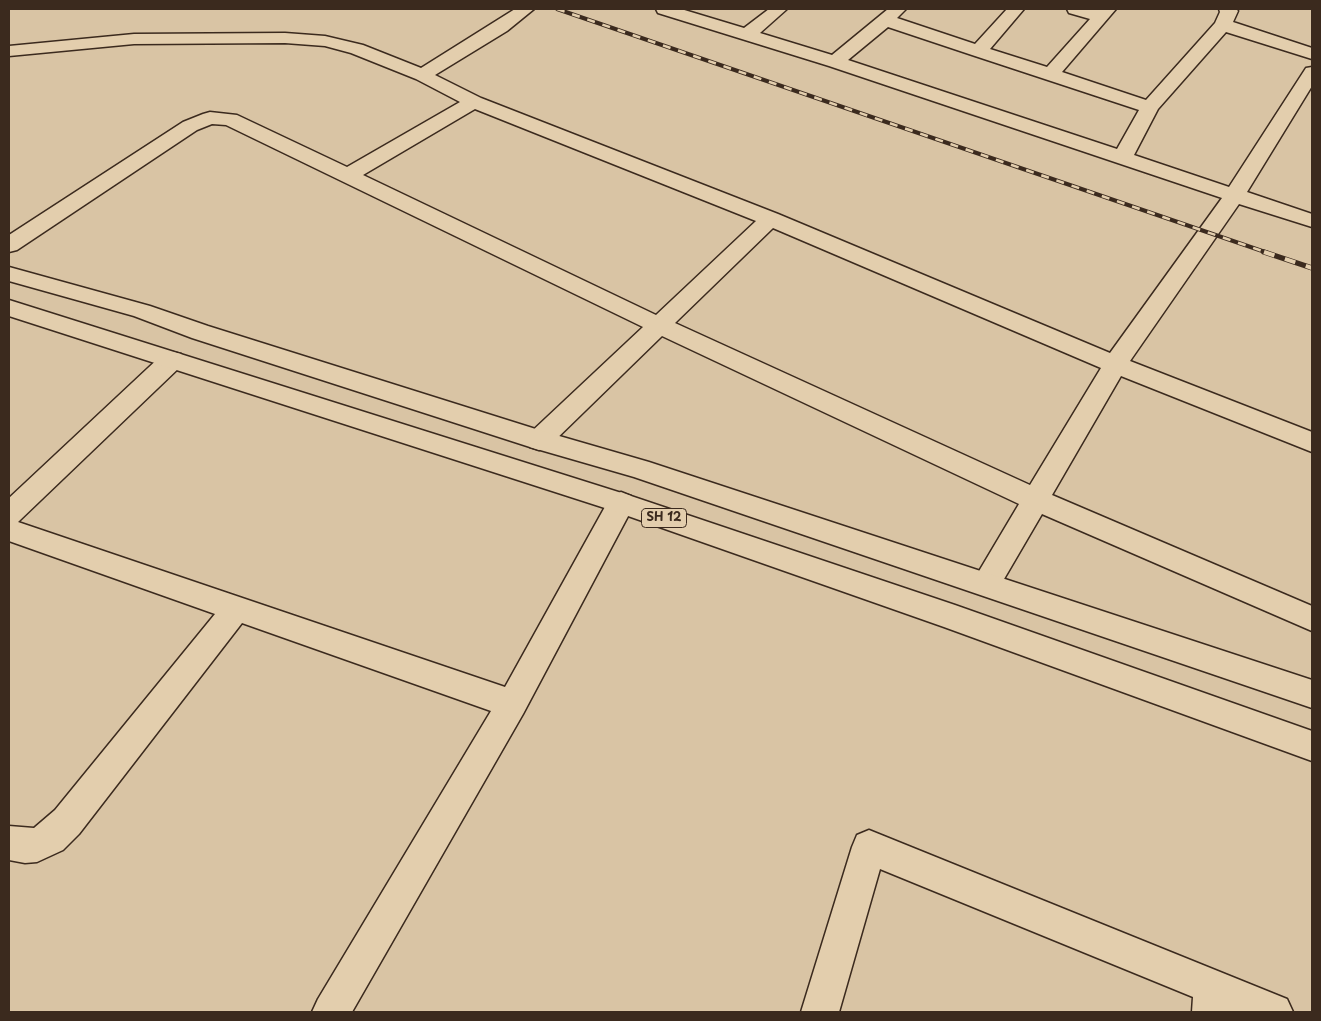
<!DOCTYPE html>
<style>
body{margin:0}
#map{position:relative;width:1321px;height:1021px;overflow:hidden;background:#d9c4a4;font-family:"Playpen Sans",sans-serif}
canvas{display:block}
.frame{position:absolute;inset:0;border:10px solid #3b2a1e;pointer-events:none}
</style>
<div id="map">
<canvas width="1321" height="1021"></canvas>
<div class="frame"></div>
</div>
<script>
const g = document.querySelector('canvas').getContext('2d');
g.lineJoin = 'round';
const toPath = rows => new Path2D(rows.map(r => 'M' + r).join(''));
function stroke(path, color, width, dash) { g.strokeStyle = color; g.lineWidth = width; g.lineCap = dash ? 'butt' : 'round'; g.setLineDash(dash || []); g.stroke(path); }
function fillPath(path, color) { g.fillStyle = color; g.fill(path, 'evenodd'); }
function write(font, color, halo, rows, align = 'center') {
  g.font = font + ' "Playpen Sans",sans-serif'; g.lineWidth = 4; g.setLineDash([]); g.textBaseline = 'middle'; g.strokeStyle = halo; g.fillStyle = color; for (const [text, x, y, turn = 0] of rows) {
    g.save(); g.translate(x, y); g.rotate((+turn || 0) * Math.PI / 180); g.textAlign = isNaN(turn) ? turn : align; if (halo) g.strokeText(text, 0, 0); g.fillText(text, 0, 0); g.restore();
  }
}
const minor = toPath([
 [515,9,534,9,507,31,435,75,481,98,778,214,1110,353,1222,198,829,66,658,13,656,9,681,9,744,28,769,9,787,9,760,33,832,55,888,9,906,9,897,18,975,44,1007,9,1024,9,990,49,1047,67,1090,19,1069,13,1067,9,1116,9,1062,72,1146,100,1215,23,1220,12,1219,9,1236,9,1238,11,1233,22,1312,48,1312,59,1226,32,1158,109,1134,155,1229,187,1306,68,1312,67,1312,86,1247,192,1312,214,1312,227,1239,204,1130,361,1312,432,1312,452,1121,376,1052,495,1312,606,1312,631,1042,514,997,591,987,595,977,591,972,583,1019,504,662,336,548,447,539,450,530,447,526,440,530,433,643,327,226,125,212,124,197,130,17,250,9,252,9,235,183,122,203,114,210,112,237,115,347,167,460,102,416,79,351,53,325,46,285,43,134,44,9,56,9,46,134,34,285,33,325,36,363,45,421,68,515,9],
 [888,27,972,55,1139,110,1117,149,848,60,888,27],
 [475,109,756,221,656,315,363,175,475,109],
 [773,228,1101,368,1030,485,675,323,773,228],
 [172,352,181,354,184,360,181,366,18,522,505,687,611,496,621,492,631,496,635,503,523,714,352,1012,312,1012,318,999,491,711,242,623,79,834,63,850,37,862,25,863,9,860,9,826,34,828,55,810,215,614,9,541,9,498,163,354,172,352],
 [869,830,1287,999,1293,1012,1192,1012,1193,997,880,869,839,1012,801,1012,852,847,857,835,869,830]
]);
const major = toPath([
 [9,267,150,306,208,326,542,431,649,462,1312,680,1312,708,634,477,530,447,192,338,134,316,9,281,9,267],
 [9,300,631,496,955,605,1312,731,1312,761,944,627,611,510,9,316,9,300]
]);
stroke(minor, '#3b2a1e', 3);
stroke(major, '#3b2a1e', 3);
fillPath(minor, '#e3cead');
fillPath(major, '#e3cead');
const railFar1 = toPath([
 [557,9,1268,253]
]);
const rail = toPath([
 [1264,252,1312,268]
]);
stroke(railFar1, '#3b2a1e', 4);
stroke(rail, '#3b2a1e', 5.5);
stroke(railFar1, '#e3cead', 2.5, [8]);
stroke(rail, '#e3cead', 4, [11]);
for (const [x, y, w] of [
 [664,518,45]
]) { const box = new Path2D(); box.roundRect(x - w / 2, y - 9.5, w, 19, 4); g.fillStyle = '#e3cead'; g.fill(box); stroke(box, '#3b2a1e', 1); }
write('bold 12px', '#3b2a1e', null, [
 ["SH 12",664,518]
]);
</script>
